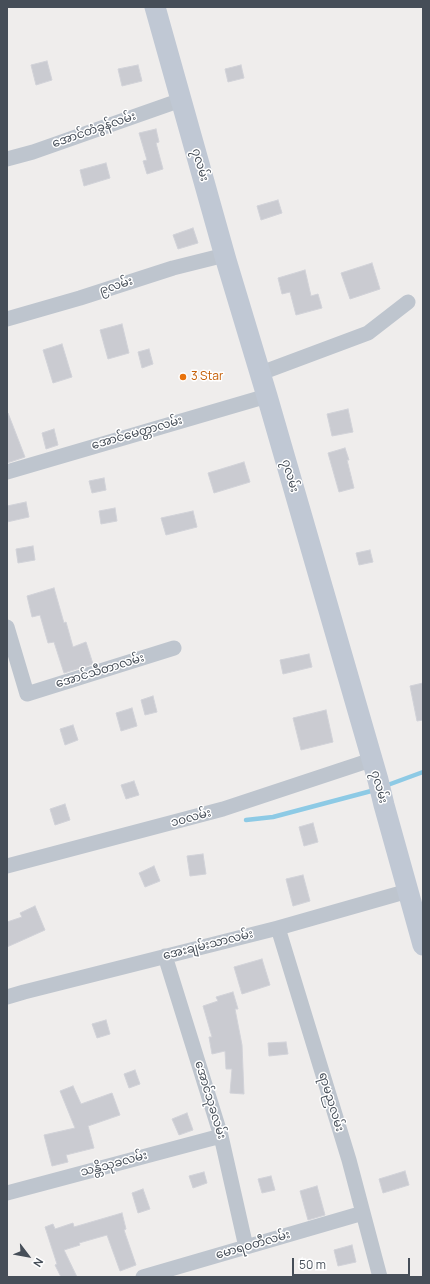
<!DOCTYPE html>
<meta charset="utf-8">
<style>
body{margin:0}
#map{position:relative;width:430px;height:1284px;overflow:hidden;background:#efedec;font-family:Manrope,sans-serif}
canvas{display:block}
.frame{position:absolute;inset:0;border:8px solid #464e58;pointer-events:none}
.north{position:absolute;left:8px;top:1236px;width:40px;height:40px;-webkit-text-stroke:3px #fff;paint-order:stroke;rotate:122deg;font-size:11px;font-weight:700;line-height:16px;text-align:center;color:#464e58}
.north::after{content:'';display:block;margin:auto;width:14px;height:18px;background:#464e58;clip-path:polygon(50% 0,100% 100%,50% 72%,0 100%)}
.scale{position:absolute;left:292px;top:1258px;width:118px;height:18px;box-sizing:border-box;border:2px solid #464e58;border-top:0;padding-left:5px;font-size:12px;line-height:14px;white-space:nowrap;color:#464e58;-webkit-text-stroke:3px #fff;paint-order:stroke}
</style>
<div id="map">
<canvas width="430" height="1284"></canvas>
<div class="frame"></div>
<div class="north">N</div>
<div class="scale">50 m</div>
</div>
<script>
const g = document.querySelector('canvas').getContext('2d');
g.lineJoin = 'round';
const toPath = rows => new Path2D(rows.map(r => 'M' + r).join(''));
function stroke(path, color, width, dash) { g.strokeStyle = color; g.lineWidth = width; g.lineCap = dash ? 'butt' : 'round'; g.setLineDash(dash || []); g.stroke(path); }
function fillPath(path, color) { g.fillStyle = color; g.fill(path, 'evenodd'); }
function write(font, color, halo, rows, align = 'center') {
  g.font = font + ' Manrope,"Noto Sans Myanmar",sans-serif'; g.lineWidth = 3; g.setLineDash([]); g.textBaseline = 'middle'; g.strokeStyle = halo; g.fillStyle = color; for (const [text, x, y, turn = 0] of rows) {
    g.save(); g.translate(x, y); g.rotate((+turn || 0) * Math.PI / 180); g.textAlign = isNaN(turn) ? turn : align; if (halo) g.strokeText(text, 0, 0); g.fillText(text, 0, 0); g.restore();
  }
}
stroke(toPath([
 [385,786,423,772],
 [246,820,273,817,375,790]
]), '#8dcae5', 4.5);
const building = toPath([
 [47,61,52,80,36,85,31,65,47,61],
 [138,65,142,81,122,86,118,69,138,65],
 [241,65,244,78,228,82,225,69,241,65],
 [156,129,159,142,156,143,163,169,147,174,143,161,147,160,139,133,156,129],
 [106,163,110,178,84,186,80,170,106,163],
 [278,200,282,213,261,220,257,206,278,200],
 [193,228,198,243,178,249,173,235,193,228],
 [372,263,380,289,350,299,341,273,372,263],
 [305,270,311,296,318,294,322,308,296,315,290,292,282,294,278,278,305,270],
 [122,324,129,353,108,359,100,330,122,324],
 [62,344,72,377,53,383,43,350,62,344],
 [149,349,153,364,142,368,138,352,149,349],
 [348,409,353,432,332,436,327,414,348,409],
 [7,413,8,413,25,457,7,463,7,413],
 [54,429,58,445,46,449,42,433,54,429],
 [345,448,349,460,347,460,354,488,339,492,328,453,345,448],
 [244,462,250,482,214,493,208,473,244,462],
 [104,478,106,490,92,493,89,481,104,478],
 [26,502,29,517,7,522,7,506,26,502],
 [115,508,117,521,101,524,99,511,115,508],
 [193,511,197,527,166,535,161,518,193,511],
 [33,546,35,560,18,563,16,549,33,546],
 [370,550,373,562,359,565,356,553,370,550],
 [54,588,64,623,66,622,73,647,86,642,93,664,64,673,54,642,48,643,40,615,32,617,27,596,54,588],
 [309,654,312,667,283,674,280,660,309,654],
 [423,683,423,720,417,721,410,686,423,683],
 [153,696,157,712,145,715,141,700,153,696],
 [132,708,137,726,121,731,116,713,132,708],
 [326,710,333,742,301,750,293,718,326,710],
 [73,725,78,740,65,745,60,729,73,725],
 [134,781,139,795,126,799,121,785,134,781],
 [65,804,70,820,55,825,50,809,65,804],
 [313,823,318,842,304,846,299,827,313,823],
 [203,854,206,874,190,876,187,856,203,854],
 [154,866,160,881,145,887,139,873,154,866],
 [303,875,310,901,293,906,286,879,303,875],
 [35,906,45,930,7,947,7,922,22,917,20,913,35,906],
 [262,959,270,985,242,994,234,967,262,959],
 [233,992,238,1009,235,1009,242,1045,244,1094,230,1093,232,1069,226,1069,225,1051,212,1054,209,1037,212,1037,203,1006,218,1001,216,997,233,992],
 [106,1020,110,1034,97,1038,92,1024,106,1020],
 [286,1042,288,1054,269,1056,268,1043,286,1042],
 [135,1070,140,1084,129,1088,124,1074,135,1070],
 [73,1086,81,1104,112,1093,120,1115,88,1126,94,1148,66,1155,68,1162,52,1166,44,1135,75,1128,60,1091,73,1086],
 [187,1113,193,1130,179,1135,172,1119,187,1113],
 [405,1171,409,1185,383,1193,379,1179,405,1171],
 [204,1172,207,1183,193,1188,189,1176,204,1172],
 [271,1176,275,1190,262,1193,258,1179,271,1176],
 [317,1186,325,1215,308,1220,300,1191,317,1186],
 [143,1189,150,1209,138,1213,132,1193,143,1189],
 [122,1213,126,1229,124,1230,136,1265,120,1271,107,1235,79,1243,80,1245,64,1250,77,1277,61,1277,55,1265,57,1264,45,1227,53,1224,55,1229,73,1223,74,1227,122,1213],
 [352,1245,356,1262,338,1266,334,1250,352,1245]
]);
fillPath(building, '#cacbd1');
stroke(building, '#d1d2d8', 1);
stroke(toPath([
 [7,159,33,152,181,100],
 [7,319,80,298,173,268,225,255],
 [261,373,368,333,408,302],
 [7,472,267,396],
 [7,627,27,694,174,648],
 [7,866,223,809,371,760],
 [278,928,349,1160,380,1277],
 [165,956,221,1136,246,1247],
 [7,997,24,992,278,928,408,891],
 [7,1193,221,1136],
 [143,1277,363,1213]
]), '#bec5ce', 15);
stroke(toPath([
 [155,7,226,260,267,396,378,780,384,805,423,945]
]), '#c0c8d4', 21);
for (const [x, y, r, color] of [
 [183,377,4,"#e8710a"]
]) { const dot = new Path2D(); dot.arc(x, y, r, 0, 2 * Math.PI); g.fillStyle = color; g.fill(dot); stroke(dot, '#fff', 1.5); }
write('12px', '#464e58', '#fff', [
 ["အောင်တံခွန်လမ်း",94,130,-19],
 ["၇လမ်း",200,165,74],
 ["၉လမ်း",116,286,-18],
 ["အောင်မေတ္တာလမ်း",137,433,-16],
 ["၇လမ်း",290,476,74],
 ["အောင်သီတာလမ်း",100,671,-17],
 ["၇လမ်း",379,787,75],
 ["၁၀လမ်း",191,818,-15],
 ["အေးချမ်းသာလမ်း",208,945,-14],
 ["အောင်သုခလမ်း",210,1100,73],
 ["ရာမညလမ်း",331,1102,73],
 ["သန္တိသုခလမ်း",114,1164,-15],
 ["မောရဝတီလမ်း",253,1245,-16]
]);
write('12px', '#c56008', '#fff', [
 ["3 Star",191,377]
], 'left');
</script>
